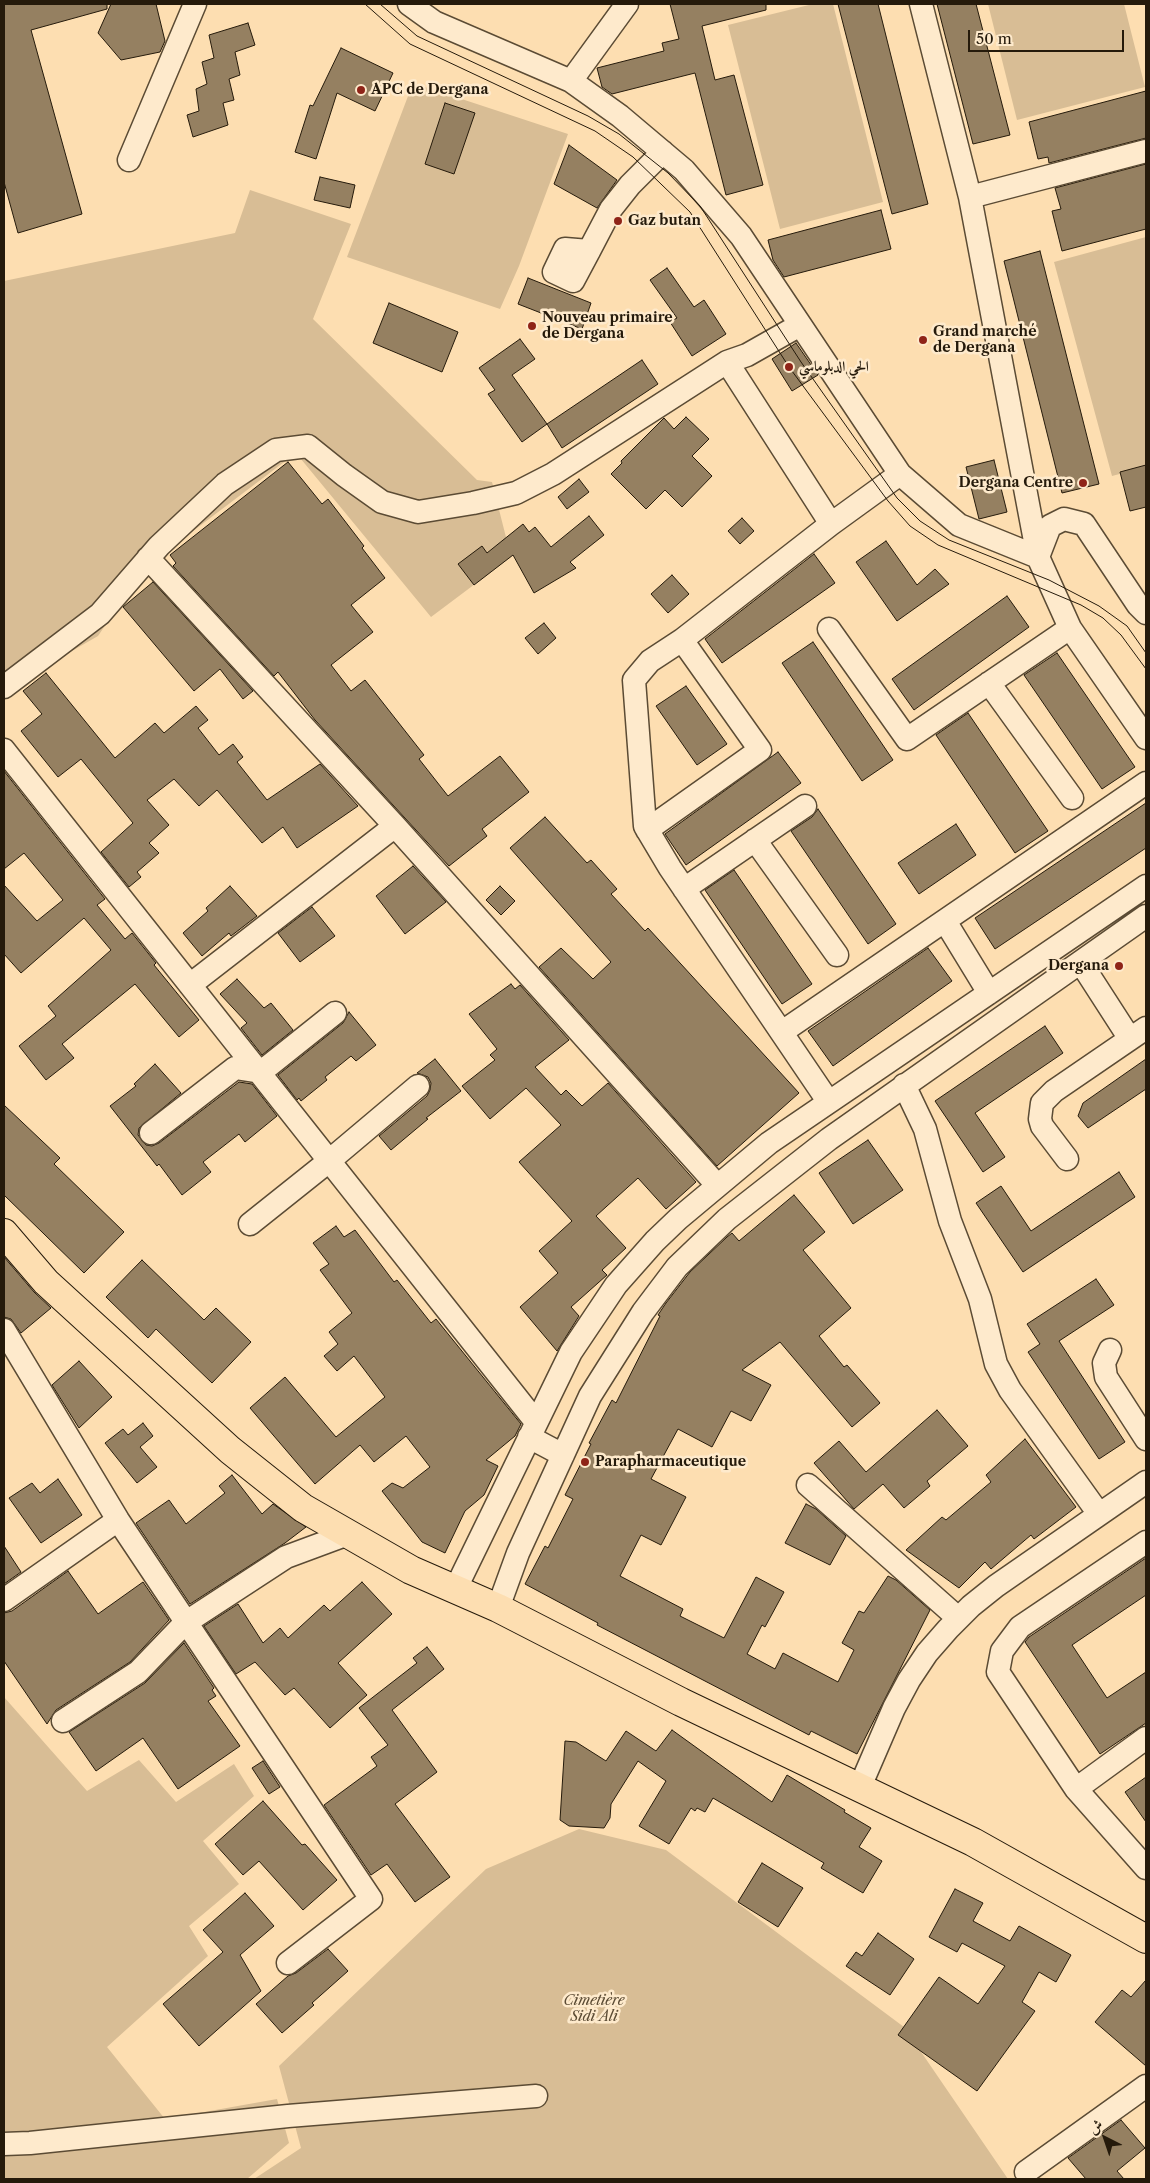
<!DOCTYPE html>
<meta charset="utf-8">
<style>
body{margin:0}
#map{position:relative;width:1150px;height:2183px;overflow:hidden;background:#fddeb1;font-family:"Libre Caslon Text",Amiri,serif}
canvas{display:block}
.frame{position:absolute;inset:0;border:5px solid #251a0b;pointer-events:none}
.north{position:absolute;left:1080px;top:2113px;width:50px;height:50px;-webkit-text-stroke:4px #feeacc;paint-order:stroke;rotate:319deg;font-size:14px;font-weight:700;line-height:20px;text-align:center;color:#251a0b}
.north::after{content:'';display:block;margin:auto;width:18px;height:22px;background:#251a0b;clip-path:polygon(50% 0,100% 100%,50% 72%,0 100%)}
.scale{position:absolute;left:968px;top:30px;width:156px;height:22px;box-sizing:border-box;border:2px solid #251a0b;border-top:0;padding-left:6px;font-size:15px;line-height:18px;white-space:nowrap;color:#251a0b;-webkit-text-stroke:4px #feeacc;paint-order:stroke}
</style>
<div id="map">
<canvas width="1150" height="2183"></canvas>
<div class="frame"></div>
<div class="north">ش</div>
<div class="scale">50 m</div>
</div>
<script>
const g = document.querySelector('canvas').getContext('2d');
g.lineJoin = 'round';
function fillPath(path, color) { g.fillStyle = color; g.fill(path, 'evenodd'); }
const toPath = rows => new Path2D(rows.map(r => 'M' + r).join(''));
function stroke(path, color, width, dash) { g.strokeStyle = color; g.lineWidth = width; g.lineCap = dash ? 'butt' : 'round'; g.setLineDash(dash || []); g.stroke(path); }
function write(font, color, halo, rows, align = 'center') {
  g.font = font + ' "Libre Caslon Text",Amiri,serif'; g.lineWidth = 5; g.setLineDash([]); g.textBaseline = 'middle'; g.strokeStyle = halo; g.fillStyle = color; for (const [text, x, y, turn = 0] of rows) {
    g.save(); g.translate(x, y); g.rotate((+turn || 0) * Math.PI / 180); g.textAlign = isNaN(turn) ? turn : align; if (halo) g.strokeText(text, 0, 0); g.fillText(text, 0, 0); g.restore();
  }
}
fillPath(toPath([
 [813,4,833,4,883,202,780,229,728,25],
 [988,4,1124,4,1145,87,1017,120],
 [413,83,568,134,519,266,500,309,347,257],
 [250,190,351,224,313,319,477,480,492,482,511,557,431,617,296,453,168,550,125,596,98,636,4,690,4,281,235,233],
 [1146,237,1146,467,1112,476,1054,262],
 [4,1697,87,1791,139,1760,176,1802,234,1764,254,1796,203,1841,239,1884,189,1926,208,1956,107,2047,165,2119,277,2099,289,2143,247,2179,4,2179],
 [579,1829,666,1850,904,2027,1008,2179,254,2179,301,2148,279,2066,486,1869]
]), '#d8bd95');
const building = toPath([
 [4,4,107,4,107,9,31,30,82,214,18,233,4,182,4,4],
 [111,4,156,4,165,41,160,52,121,60,98,33,111,4],
 [670,4,766,4,766,10,702,26,715,80,734,75,763,185,726,195,695,73,612,94,602,87,597,68,664,51,662,43,679,39,670,4],
 [838,4,878,4,928,204,892,214,838,4],
 [937,4,976,4,1010,135,973,144,937,4],
 [248,23,255,45,235,52,240,75,229,79,234,100,223,103,228,125,193,137,187,115,199,111,196,89,207,84,202,62,214,58,209,35,248,23],
 [341,48,393,73,375,111,337,93,316,159,295,152,310,105,313,106,341,48],
 [1146,91,1146,138,1049,163,1048,157,1038,159,1029,122,1146,91],
 [445,103,475,113,454,174,425,164,445,103],
 [569,145,617,180,597,208,554,184,569,145],
 [1146,164,1146,229,1062,251,1052,211,1061,209,1055,188,1146,164],
 [320,177,355,185,350,208,314,200,320,177],
 [881,210,891,249,784,277,773,260,768,240,881,210],
 [1040,251,1099,484,1062,493,1004,261,1040,251],
 [667,268,694,307,704,300,726,334,692,356,670,322,677,318,650,280,667,268],
 [528,278,591,303,582,329,518,304,528,278],
 [389,303,458,332,442,372,373,343,389,303],
 [520,339,535,359,512,375,547,424,522,442,488,394,495,390,479,368,520,339],
 [796,343,818,375,792,391,772,359,796,343],
 [642,360,658,384,562,448,547,424,642,360],
 [686,417,709,439,692,456,712,476,682,507,665,490,646,509,611,474,622,463,621,461,664,418,674,429,686,417],
 [994,460,1007,512,979,519,966,467,994,460],
 [288,462,322,504,328,499,364,546,362,548,385,578,351,605,373,632,331,665,351,691,365,680,424,755,419,759,448,796,500,756,529,792,482,829,487,836,449,866,315,720,278,672,274,676,173,566,176,563,170,555,288,462],
 [1146,465,1146,507,1130,511,1120,472,1146,465],
 [579,479,589,492,567,509,558,497,579,479],
 [589,516,604,535,570,562,576,568,534,593,513,555,474,585,458,564,482,546,487,553,523,524,529,532,535,527,551,547,589,516],
 [742,518,754,531,740,544,728,531,742,518],
 [886,541,917,585,935,569,949,584,897,621,856,562,886,541],
 [814,554,835,583,722,663,705,639,814,554],
 [672,575,689,594,668,613,651,594,672,575],
 [153,582,253,691,243,699,220,669,194,691,123,607,153,582],
 [1007,596,1029,627,914,710,892,679,1007,596],
 [544,623,556,638,538,654,525,638,544,623],
 [813,642,893,760,862,781,782,663,813,642],
 [1057,653,1135,767,1102,789,1024,675,1057,653],
 [46,673,115,758,155,723,164,733,196,706,208,720,198,728,219,755,233,744,243,757,237,762,267,800,320,764,358,806,297,848,283,827,262,843,217,790,199,806,174,779,147,800,169,825,149,843,159,853,137,872,141,877,129,887,101,852,133,823,81,759,58,777,21,731,42,714,23,691,46,673],
 [686,686,727,744,697,765,656,706,686,686],
 [968,713,1048,831,1015,853,936,735,968,713],
 [778,752,801,783,686,865,665,834,778,752],
 [4,771,105,899,97,905,125,939,132,933,156,963,154,965,199,1020,179,1037,135,984,62,1044,74,1058,46,1080,19,1046,56,1016,48,1006,111,950,84,918,21,973,4,954,4,885,37,921,63,900,24,853,4,869,4,771],
 [1146,803,1146,848,995,949,975,918,1146,803],
 [818,809,896,924,868,944,791,831,812,817,818,809],
 [545,817,587,863,591,860,617,889,611,894,645,931,648,928,799,1093,717,1166,539,967,561,948,593,979,611,962,510,848,545,817],
 [956,824,976,855,919,894,898,863,956,824],
 [413,866,446,902,405,934,376,896,413,866],
 [734,870,812,984,782,1004,705,890,734,870],
 [230,886,257,916,231,936,229,933,202,956,183,933,208,911,206,908,230,886],
 [500,886,515,901,501,915,486,900,500,886],
 [312,907,335,936,300,962,278,933,312,907],
 [928,948,952,981,833,1066,808,1031,928,948],
 [237,979,264,1008,271,1003,293,1030,262,1055,241,1028,247,1023,220,994,237,979],
 [511,984,515,989,520,985,569,1040,535,1067,561,1095,566,1090,582,1106,608,1083,696,1182,666,1209,638,1178,596,1216,626,1248,602,1270,607,1275,571,1307,579,1316,557,1351,520,1307,558,1273,539,1251,572,1221,519,1162,561,1125,526,1088,490,1119,462,1086,495,1060,490,1055,497,1049,469,1014,511,984],
 [349,1012,376,1045,356,1061,351,1056,325,1077,327,1080,301,1101,299,1098,297,1100,278,1075,343,1023,349,1012],
 [1045,1026,1063,1053,975,1113,1005,1157,983,1172,935,1101,1045,1026],
 [435,1059,461,1091,426,1118,428,1119,391,1150,379,1136,427,1096,430,1090,431,1083,428,1077,417,1073,435,1059],
 [1146,1059,1146,1089,1088,1128,1078,1116,1083,1103,1146,1059],
 [155,1064,181,1093,139,1128,138,1135,146,1145,152,1146,159,1143,239,1082,252,1084,277,1116,245,1142,239,1134,203,1162,211,1172,182,1195,159,1164,157,1166,110,1106,136,1086,134,1084,155,1064],
 [4,1105,60,1158,54,1164,124,1232,84,1273,4,1195,4,1105],
 [868,1140,903,1190,853,1224,819,1173,868,1140],
 [1119,1172,1135,1197,1023,1272,976,1203,1001,1186,1031,1231,1119,1172],
 [794,1195,825,1232,803,1250,851,1308,819,1336,844,1367,847,1365,880,1403,852,1427,780,1342,742,1370,771,1385,751,1421,731,1411,712,1447,678,1429,651,1479,686,1497,661,1545,641,1535,620,1576,683,1609,680,1616,724,1638,756,1577,784,1592,765,1627,762,1625,747,1654,775,1669,783,1653,838,1682,854,1650,842,1643,859,1611,864,1613,888,1576,896,1580,930,1610,857,1754,811,1731,809,1735,597,1625,598,1623,525,1584,545,1546,548,1548,573,1499,565,1495,591,1444,589,1443,612,1400,616,1403,660,1316,658,1315,666,1303,690,1272,727,1237,732,1233,739,1241,794,1195],
 [336,1226,344,1237,355,1230,394,1282,397,1280,431,1323,436,1319,521,1424,515,1436,486,1460,498,1466,484,1495,465,1511,445,1553,422,1542,382,1491,392,1483,403,1488,430,1467,406,1436,374,1462,360,1445,315,1484,250,1408,285,1377,336,1437,385,1397,354,1356,337,1371,324,1356,338,1344,329,1332,352,1313,320,1270,329,1264,313,1243,336,1226],
 [4,1257,34,1292,51,1308,21,1333,11,1319,4,1317,4,1257],
 [142,1260,204,1320,216,1308,251,1342,212,1383,156,1329,148,1338,106,1297,142,1260],
 [1096,1279,1114,1305,1059,1341,1125,1442,1099,1459,1028,1352,1040,1344,1027,1324,1096,1279],
 [79,1361,112,1397,79,1428,52,1385,79,1361],
 [937,1410,968,1446,927,1481,930,1486,904,1508,883,1484,854,1509,814,1463,839,1441,866,1472,937,1410],
 [143,1423,153,1436,140,1447,157,1467,137,1483,105,1443,123,1429,128,1435,143,1423],
 [1025,1439,1076,1507,1034,1539,1031,1535,991,1569,985,1562,959,1588,906,1550,942,1517,946,1520,991,1482,986,1475,1025,1439],
 [232,1475,262,1514,273,1504,306,1527,285,1543,190,1604,136,1523,169,1500,186,1524,225,1493,219,1486,232,1475],
 [58,1479,82,1515,41,1543,9,1498,32,1483,40,1493,58,1479],
 [806,1504,816,1509,846,1536,830,1565,785,1543,806,1504],
 [4,1546,21,1572,4,1584,4,1546],
 [1146,1558,1146,1595,1072,1645,1107,1698,1146,1672,1146,1723,1100,1754,1025,1642,1029,1637,1146,1558],
 [68,1571,98,1614,143,1582,169,1620,130,1662,56,1710,47,1724,4,1661,4,1613,12,1611,68,1571],
 [362,1582,392,1614,338,1663,367,1695,330,1728,294,1688,285,1695,255,1662,236,1674,204,1626,238,1604,263,1643,280,1628,288,1638,324,1605,330,1611,362,1582],
 [184,1643,214,1688,212,1690,216,1696,208,1701,240,1746,178,1789,143,1738,96,1771,69,1732,145,1683,184,1643],
 [427,1647,444,1669,392,1710,437,1772,395,1804,450,1877,415,1902,387,1864,371,1875,324,1805,377,1766,371,1757,388,1745,359,1708,417,1663,413,1658,427,1647],
 [672,1730,772,1802,787,1775,845,1810,844,1812,871,1828,859,1847,882,1861,863,1893,821,1868,824,1863,713,1798,705,1812,697,1808,695,1811,691,1808,669,1844,639,1826,666,1781,638,1761,611,1804,610,1818,604,1828,569,1826,560,1820,565,1741,576,1742,606,1761,626,1731,656,1751,672,1730],
 [263,1761,280,1787,269,1794,252,1768,263,1761],
 [1146,1777,1146,1822,1125,1792,1146,1777],
 [263,1801,302,1845,305,1844,337,1880,303,1910,259,1861,243,1875,215,1844,263,1801],
 [762,1863,803,1888,778,1927,738,1902,762,1863],
 [955,1889,983,1903,973,1921,1010,1941,1019,1926,1071,1955,1056,1982,1039,1972,1022,2002,1035,2011,977,2091,898,2035,939,1977,978,2004,1005,1966,962,1943,957,1952,929,1937,955,1889],
 [245,1893,274,1926,240,1955,261,1991,199,2046,163,2004,223,1952,203,1930,245,1893],
 [878,1933,914,1959,890,1995,846,1966,856,1952,862,1956,878,1933],
 [328,1949,348,1971,312,2003,314,2005,282,2033,256,2004,288,1976,296,1973,328,1949],
 [1146,1980,1146,2066,1095,2022,1122,1990,1131,1997,1146,1980],
 [1121,2120,1145,2148,1117,2171,1124,2179,1086,2179,1068,2158,1121,2120]
]);
fillPath(building, '#958061');
stroke(building, '#251a0b', 1);
const minor = toPath([
 [409,4,434,22,571,81,620,116,684,170,741,236,900,474,959,525,1038,557],
 [921,4,970,197,1038,557,1070,628,1146,738],
 [571,81,627,4],
 [129,160,195,4],
 [970,197,1146,151],
 [589,251,565,249,554,272,573,281,589,251,611,209,630,185,663,152],
 [727,362,747,355,800,325],
 [1038,557,1050,526,1064,519,1084,524,1138,605,1146,613],
 [148,558,395,826,717,1185],
 [829,629,907,739,1070,628],
 [989,683,1072,798],
 [4,687,100,614,159,546,225,484,276,450,308,446,344,475,382,502,418,512,473,503,516,493,553,474,727,362,831,524],
 [4,750,536,1422],
 [647,830,760,750,682,640],
 [755,840,837,955],
 [684,889,805,806],
 [945,921,989,993],
 [1081,963,1130,1039],
 [190,985,395,826],
 [782,1032,1146,783],
 [904,1085,925,1129,950,1221,980,1299,996,1364,1010,1390,1099,1514],
 [828,1101,670,868,645,826,634,680,650,661,682,640,831,524,900,474],
 [151,1133,235,1068,261,1072,335,1013],
 [1067,1159,1042,1126,1040,1119,1042,1103,1054,1091,1146,1028],
 [250,1224,329,1161,418,1086],
 [4,1330,118,1520,371,1899,288,1963],
 [1110,1350,1104,1363,1106,1377,1146,1439],
 [529,1437,563,1455],
 [808,1485,958,1618],
 [1146,1542,1020,1627,1002,1651,998,1672,1076,1789,1146,1868],
 [455,1590,571,1352,616,1285,655,1241,678,1219,769,1143,1146,886],
 [4,1600,118,1520],
 [498,1608,518,1553,590,1396,643,1312,677,1267,727,1219,829,1139,1146,916],
 [63,1721,138,1672,185,1623,286,1557,348,1534],
 [859,1789,894,1708,909,1680,927,1653,948,1629,971,1606,996,1586,1146,1482],
 [1076,1789,1146,1738],
 [4,2144,30,2143,288,2116,536,2096],
 [1026,2172,1146,2086]
]);
const major = toPath([
 [4,1233,46,1282,230,1450,303,1508,411,1570,498,1608,681,1702,973,1842,1146,1939]
]);
stroke(minor, '#5b4b34', 25);
stroke(major, '#251a0b', 30);
stroke(minor, '#feeacc', 22);
stroke(major, '#fddeb1', 28);
stroke(toPath([
 [365,4,410,44,595,131,633,157,690,212,789,367,888,501,910,526,938,545,1081,605,1103,618,1121,635,1146,669],
 [380,4,417,36,588,116,619,134,668,173,700,206,801,362,897,498,920,521,949,540,1049,580,1099,606,1127,626,1146,653]
]), '#251a0b', 1);
for (const [x, y, r, color] of [
 [361,90,5,"#8f2418"],
 [618,221,5,"#8f2418"],
 [532,326,5,"#8f2418"],
 [923,340,5,"#8f2418"],
 [789,367,5,"#8f2418"],
 [1083,483,5,"#8f2418"],
 [1119,966,5,"#8f2418"],
 [585,1462,5,"#8f2418"]
]) { const dot = new Path2D(); dot.arc(x, y, r, 0, 2 * Math.PI); g.fillStyle = color; g.fill(dot); stroke(dot, '#feeacc', 2); }
write('bold 14px', '#251a0b', '#feeacc', [
 ["APC de Dergana",371,90],
 ["Gaz butan",628,221],
 ["Nouveau primaire",542,318],
 ["de Dergana",542,334],
 ["Grand marché",933,332],
 ["de Dergana",933,348],
 ["الحي الدبلوماسي",799,367],
 ["Dergana Centre",1073,483,"right"],
 ["Dergana",1109,966,"right"],
 ["Parapharmaceutique",595,1462]
], 'left');
write('italic 14px', '#5b4b34', '#feeacc', [
 ["Cimetière",594,2001],
 ["Sidi Ali",594,2017]
]);
</script>
